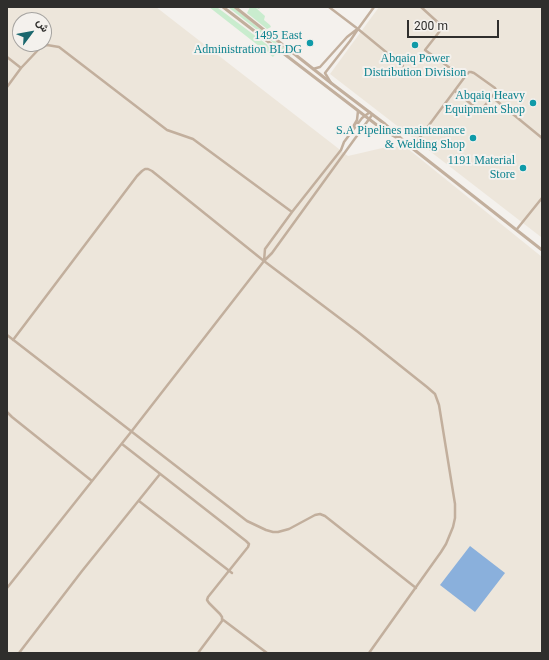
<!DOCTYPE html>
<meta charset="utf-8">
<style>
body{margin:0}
#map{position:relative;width:549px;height:660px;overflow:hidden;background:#f4f1ed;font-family:Georgia,Vazirmatn,serif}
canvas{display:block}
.frame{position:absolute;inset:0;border:8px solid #2f2e2c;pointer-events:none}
.north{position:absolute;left:12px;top:12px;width:40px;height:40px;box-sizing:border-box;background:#f4f1ed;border:1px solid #a5a3a0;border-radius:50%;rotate:58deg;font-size:11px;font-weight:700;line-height:16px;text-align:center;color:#2f2e2c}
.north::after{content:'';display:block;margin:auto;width:14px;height:18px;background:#1a676e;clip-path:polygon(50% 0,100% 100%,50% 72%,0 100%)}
.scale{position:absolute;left:407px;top:20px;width:92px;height:18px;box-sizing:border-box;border:2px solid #2f2e2c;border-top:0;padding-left:5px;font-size:12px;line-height:14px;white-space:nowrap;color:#2f2e2c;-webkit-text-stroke:3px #f4f1ed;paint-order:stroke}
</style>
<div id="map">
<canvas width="549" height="660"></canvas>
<div class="frame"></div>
<div class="north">ش</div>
<div class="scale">200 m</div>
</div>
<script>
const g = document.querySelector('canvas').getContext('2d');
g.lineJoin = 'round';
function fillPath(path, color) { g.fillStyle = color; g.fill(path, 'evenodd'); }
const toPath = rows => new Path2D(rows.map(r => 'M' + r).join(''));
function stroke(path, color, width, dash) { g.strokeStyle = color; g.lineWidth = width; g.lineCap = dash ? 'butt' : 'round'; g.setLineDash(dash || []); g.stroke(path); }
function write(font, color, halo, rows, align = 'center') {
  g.font = font + ' Georgia,serif'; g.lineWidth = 4; g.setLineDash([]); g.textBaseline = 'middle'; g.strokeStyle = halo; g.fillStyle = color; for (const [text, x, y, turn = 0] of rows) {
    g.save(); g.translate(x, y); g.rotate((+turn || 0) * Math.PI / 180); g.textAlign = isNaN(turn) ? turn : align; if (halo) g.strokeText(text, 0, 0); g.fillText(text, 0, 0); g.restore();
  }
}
fillPath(toPath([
 [7,7,156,7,348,156,391,146,407,148,542,257,542,653,7,653],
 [20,20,44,20,44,44,20,44],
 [379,7,542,7,542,236,541,237,330,74]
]), '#ede6db');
fillPath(toPath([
 [209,7,218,8,277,52,273,57],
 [228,7,233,7,291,54,290,56],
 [250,7,261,7,259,9,256,8,265,16,264,20,270,25,271,27,267,29,247,13]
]), '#c9ecce');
fillPath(toPath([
 [470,546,505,573,475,612,440,585]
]), '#8ab0dc');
stroke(toPath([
 [329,7,358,29,403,66],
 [421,7,443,27,425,50,464,78],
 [7,57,21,68],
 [313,69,320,67,347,37,356,30],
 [331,83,325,73,350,41,358,29,374,7],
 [7,87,21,68,39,49,47,45,59,47,167,130,193,139,292,212],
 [492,97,542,138],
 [350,132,357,120,358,111],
 [412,148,464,78,469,72,471,72,474,73,495,88,496,90,495,93,482,109,479,110,476,108,455,91],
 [517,229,542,198],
 [264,261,265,249,292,212,341,150,344,142,362,118,370,112],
 [7,335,247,521,266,530,273,532,278,532,289,529,315,515,320,514,325,516,416,588],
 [13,340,137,176,142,171,145,169,148,169,152,171,264,261,358,332,427,387,435,394,439,405,455,504,455,518,453,527,446,544,441,552,369,653],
 [7,412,12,417,92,481],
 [122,444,246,541,249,544,248,547,208,597,207,600,209,603,220,614,222,617,222,621,198,653],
 [139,501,232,573],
 [7,588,131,432,264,261,272,253,372,115],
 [222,619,267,653],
 [19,653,82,571,160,474]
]), '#c2af9d', 2.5);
stroke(toPath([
 [223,7,382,129,404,142],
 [235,7,331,83,385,124,412,148,542,250]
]), '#c2af9d', 3);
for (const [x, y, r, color] of [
 [310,43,4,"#0f9aa8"],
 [415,45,4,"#0f9aa8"],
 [533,103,4,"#0f9aa8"],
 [473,138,4,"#0f9aa8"],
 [523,168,4,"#0f9aa8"]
]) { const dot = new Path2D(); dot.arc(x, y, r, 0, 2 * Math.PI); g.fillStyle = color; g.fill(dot); stroke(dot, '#f4f1ed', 1.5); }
write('12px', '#0d838f', '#f4f1ed', [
 ["1495 East",302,36],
 ["Administration BLDG",302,50],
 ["Abqaiq Power",415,59,"center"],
 ["Distribution Division",415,73,"center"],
 ["Abqaiq Heavy",525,96],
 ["Equipment Shop",525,110],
 ["S.A Pipelines maintenance",465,131],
 ["& Welding Shop",465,145],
 ["1191 Material",515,161],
 ["Store",515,175]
], 'right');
</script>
